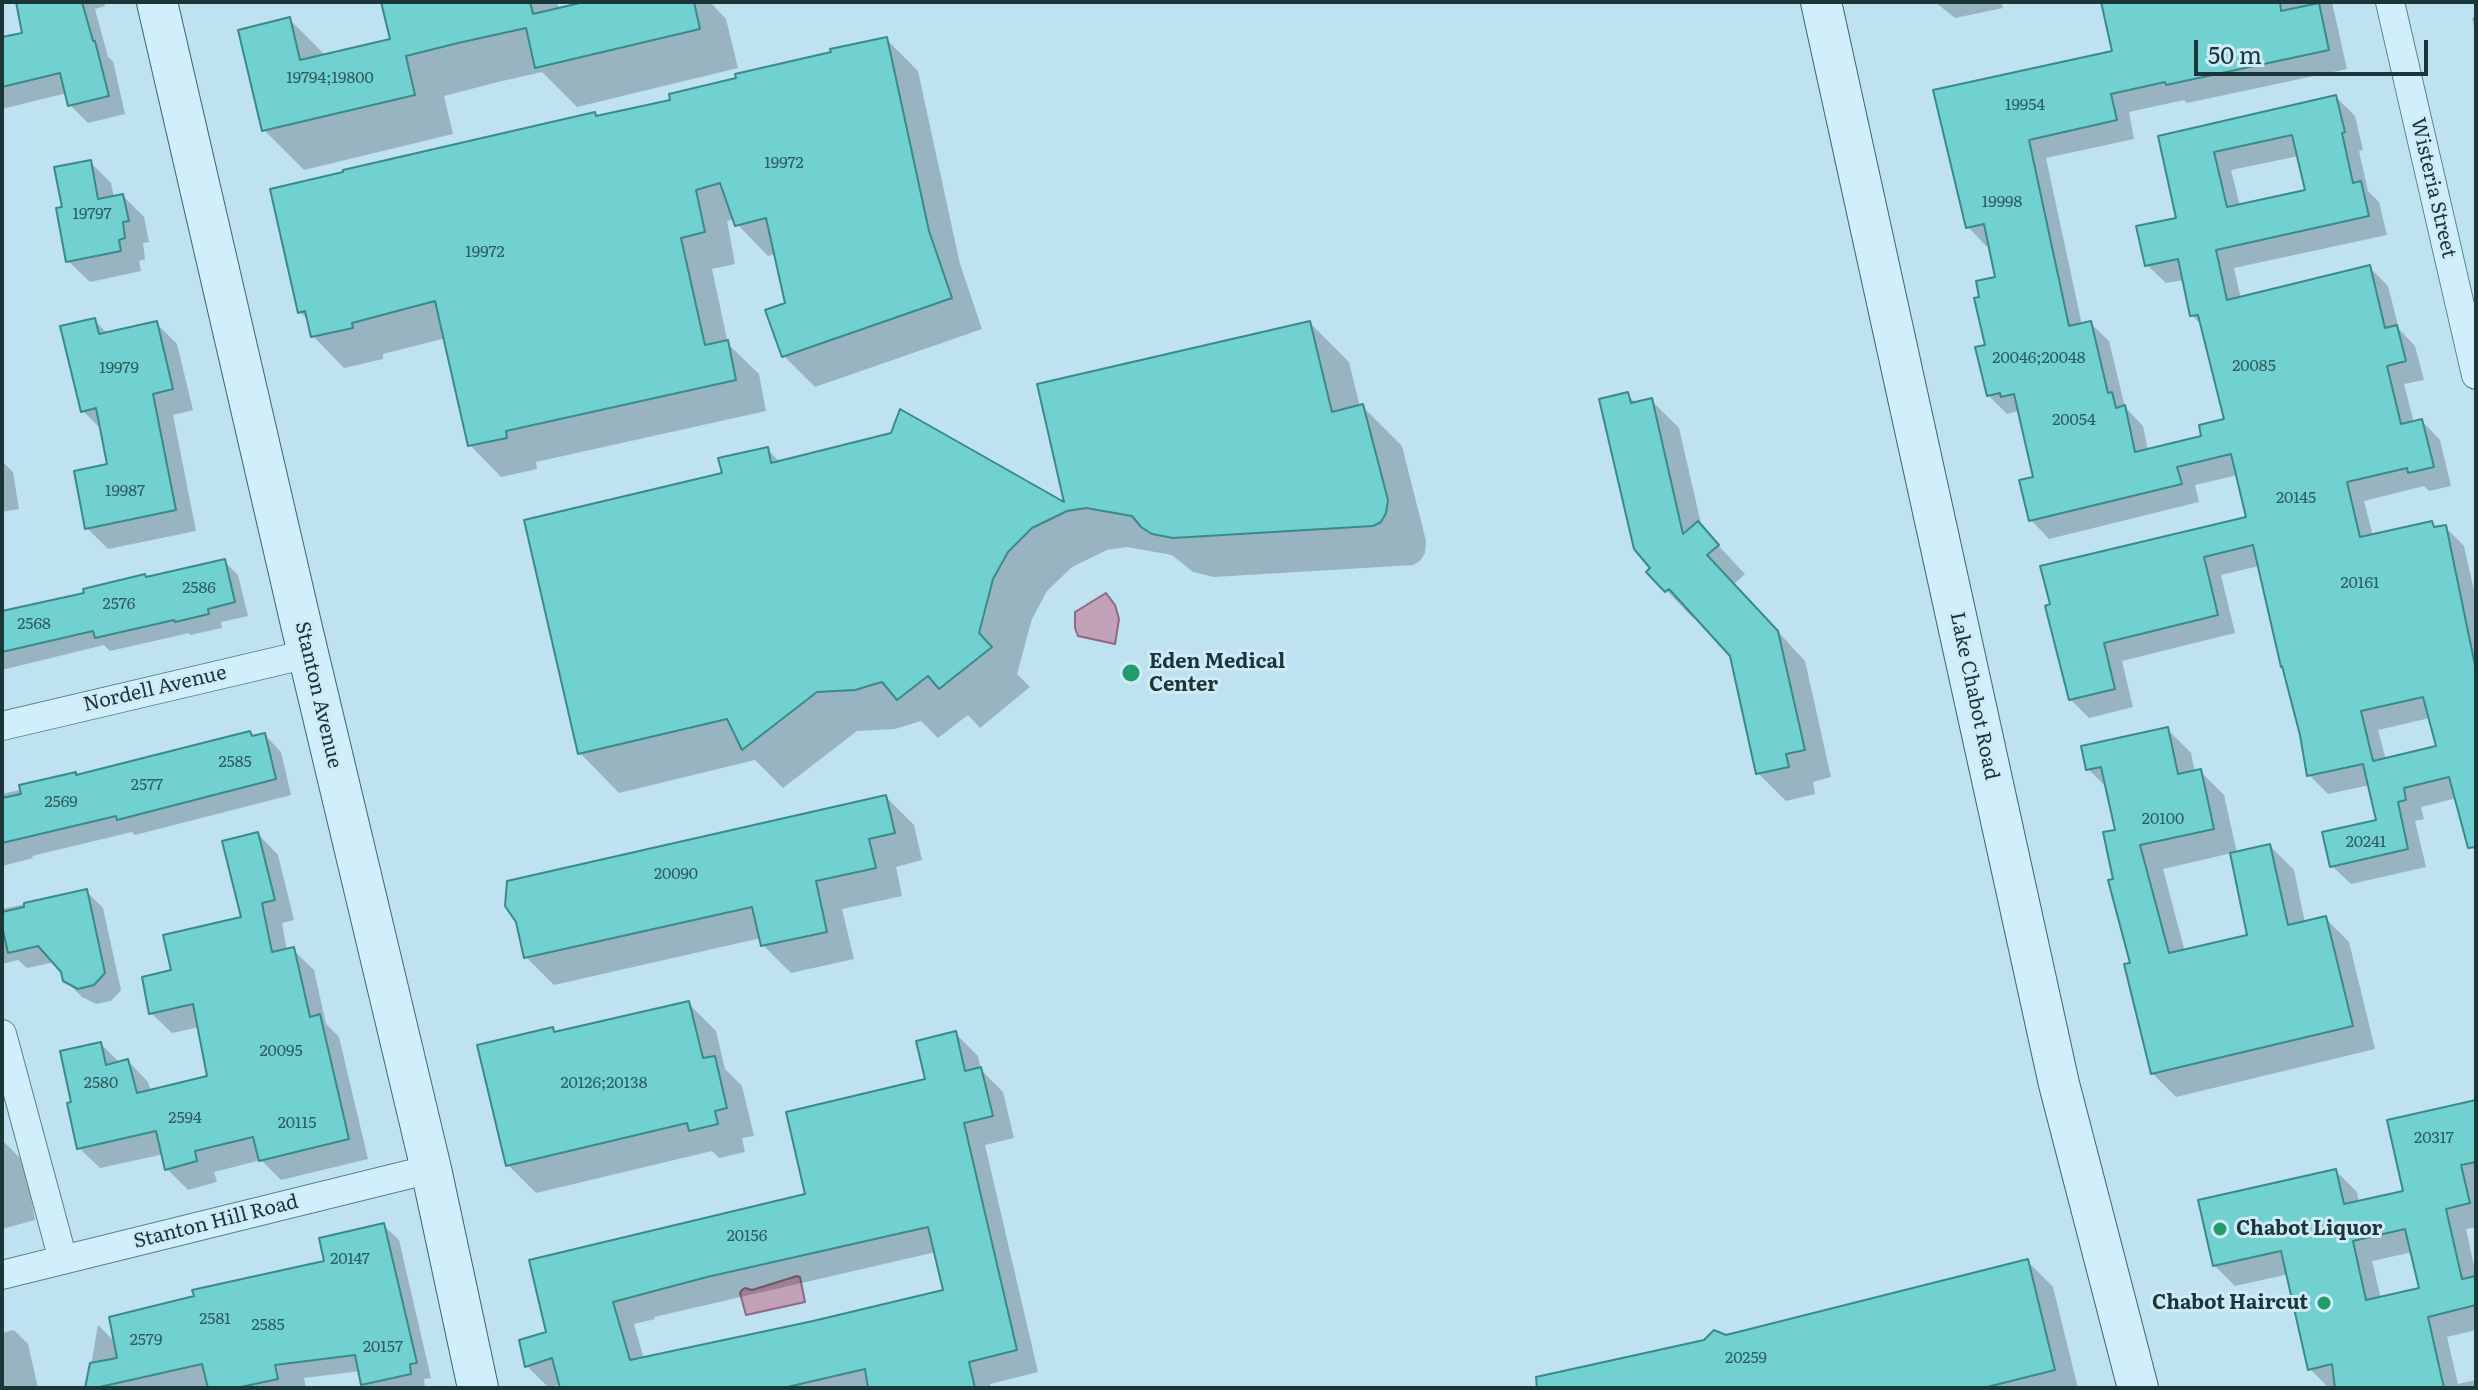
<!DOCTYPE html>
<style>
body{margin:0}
#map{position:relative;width:2478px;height:1390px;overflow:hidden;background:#bee2f0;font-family:Literata,serif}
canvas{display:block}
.frame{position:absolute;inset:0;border:4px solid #1b3638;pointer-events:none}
.scale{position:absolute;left:2194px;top:40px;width:234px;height:36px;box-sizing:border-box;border:4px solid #1b3638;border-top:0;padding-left:10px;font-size:24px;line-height:28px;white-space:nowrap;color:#1b3638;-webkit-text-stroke:6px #ceebf7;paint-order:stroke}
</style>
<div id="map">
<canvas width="2478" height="1390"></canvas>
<div class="frame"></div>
<div class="scale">50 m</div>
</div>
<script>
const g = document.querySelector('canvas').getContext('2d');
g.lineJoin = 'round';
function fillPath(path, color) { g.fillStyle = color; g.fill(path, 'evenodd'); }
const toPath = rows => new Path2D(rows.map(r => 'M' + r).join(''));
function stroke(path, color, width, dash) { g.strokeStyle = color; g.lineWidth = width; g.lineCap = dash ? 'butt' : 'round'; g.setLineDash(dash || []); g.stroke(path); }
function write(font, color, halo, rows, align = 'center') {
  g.font = font + ' Literata,serif'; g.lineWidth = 6; g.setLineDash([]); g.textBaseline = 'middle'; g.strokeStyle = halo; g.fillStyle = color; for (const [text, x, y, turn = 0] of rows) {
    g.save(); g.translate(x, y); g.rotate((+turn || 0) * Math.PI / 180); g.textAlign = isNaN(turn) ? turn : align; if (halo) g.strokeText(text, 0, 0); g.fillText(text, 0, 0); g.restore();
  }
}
const water = toPath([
 [1106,593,1115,605,1119,619,1115,644,1078,636,1075,628,1075,612,1106,593],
 [797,1276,800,1277,805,1302,746,1315,740,1293,742,1290,745,1288,752,1290,797,1276]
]);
fillPath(water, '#c1a2b8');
stroke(water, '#8f6882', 2);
fillPath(toPath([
 [18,2,104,2,105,6,95,9,108,57,113,61,125,114,88,123,70,105,67,93,2,109,2,39,25,34],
 [383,2,556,2,561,10,592,2,710,2,726,19,738,68,577,107,542,72,498,82,444,96,453,134,304,170,264,130,289,19,326,56,392,40],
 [1935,2,2001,2,2003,8,1955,18],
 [2102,2,2332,2,2347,69,2187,103,2184,100,2129,112,2134,139,2046,158,2082,325,2090,323,2109,341,2125,407,2143,426,2148,451,2204,437,2226,421,2203,327,2192,315,2184,280,2166,283,2147,265,2179,219,2160,138,2336,97,2355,116,2363,150,2359,151,2368,191,2379,202,2387,235,2234,268,2241,299,2369,267,2388,286,2399,329,2415,346,2424,380,2404,384,2414,423,2422,421,2440,440,2451,486,2429,491,2424,486,2364,501,2373,536,2432,523,2438,529,2445,527,2464,546,2476,599,2476,857,2471,837,2457,798,2421,807,2424,819,2415,821,2426,867,2351,884,2332,866,2379,821,2370,785,2328,794,2309,775,2302,735,2259,566,2221,575,2235,633,2122,661,2133,707,2089,718,2070,699,2048,607,2249,519,2238,475,2195,485,2199,502,2049,539,2031,520,2036,478,2019,411,2007,414,1988,395,1987,346,1982,298,1998,279,1990,245,1986,246,1968,227,1935,92,2115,52],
 [2299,156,2307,191,2240,206,2231,170],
 [2430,718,2438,748,2386,760,2378,730],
 [2476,17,2476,36,2472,18],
 [886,39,918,71,960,264,982,329,815,387,784,356,787,304,776,254,768,256,737,224,735,219,727,221,735,264,712,269,728,344,759,374,766,411,536,462,537,469,501,477,470,445,446,338,383,354,383,359,344,368,313,336,309,321,300,312,595,114,598,117,673,101],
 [90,162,111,183,114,198,123,196,144,217,149,242,143,243,145,259,139,261,141,271,90,282,68,261],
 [94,320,108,334,156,323,177,344,193,410,173,415,196,531,108,549,87,528,109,466,102,430,83,411],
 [1310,323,1349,362,1360,407,1362,406,1402,446,1426,541,1425,553,1420,561,1413,565,1214,577,1193,572,1172,555,1127,547,1107,550,1072,567,1047,591,1032,619,1017,674,1030,687,980,728,968,715,938,738,921,721,895,729,857,731,783,788,755,760,619,793,580,753,724,475,767,449,781,463,1067,506],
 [1627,394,1637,404,1651,400,1679,428,1702,528,1745,574,1734,584,1805,661,1831,777,1813,782,1815,794,1786,801,1758,773,1732,655,1697,617,1694,619,1649,572,1653,568],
 [2,451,4,463,13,472,19,509,2,512],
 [224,561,238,575,248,616,221,622,222,628,190,635,189,633,110,651,104,645,2,670,2,613],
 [2167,729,2191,753,2195,772,2200,771,2224,795,2237,853,2270,846,2294,870,2305,923,2325,918,2349,942,2375,1049,2176,1097,2152,1073,2115,880,2118,831,2108,789,2088,769],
 [2232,853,2250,936,2185,952,2163,869],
 [265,735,281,752,291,795,135,835,132,832,32,856,33,858,2,866,2,794],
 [886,797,914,825,922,860,896,867,902,896,842,909,854,959,791,973,763,945,761,938,554,985,526,957],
 [258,834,278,855,294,920,282,923,287,951,293,950,314,970,326,1024,339,1037,368,1159,281,1180,261,1160,214,1172,217,1182,188,1190,167,1169,164,1154,100,1168,79,1148,74,1104,101,1044,120,1063,128,1061,148,1082,151,1092,209,1077,200,1027,172,1033,151,1013,173,972,243,918],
 [86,891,103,908,121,990,111,1001,96,1004,82,997,65,980,63,972,55,962,27,968,18,960,2,964,2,909],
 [688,1003,716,1031,725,1069,742,1086,754,1136,742,1138,745,1152,719,1158,712,1151,536,1193,508,1165,552,1029,557,1034],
 [956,1034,978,1056,981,1070,1003,1092,1014,1138,985,1145,1038,1372,990,1384,991,1388,562,1388,561,1384,549,1388,527,1366,548,1333,807,1195,928,1080],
 [936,1252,945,1291,813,1323,644,1359,634,1324,655,1319,654,1317],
 [2476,1102,2476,1227,2466,1229,2476,1275,2476,1330,2447,1337,2458,1384,2476,1380,2476,1388,2329,1388,2310,1369,2289,1274,2235,1286,2214,1265,2336,1171,2357,1192,2359,1203,2406,1192],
 [2413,1252,2421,1289,2381,1299,2372,1261],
 [2,1140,20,1158,22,1164,31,1173,38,1197,31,1198,35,1220,2,1229],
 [383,1225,399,1240,431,1378,424,1379,425,1388,364,1388,360,1371,304,1378,306,1388,87,1388,98,1325,116,1343,327,1262],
 [2027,1261,2053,1287,2078,1388,1536,1388,1535,1386,1542,1378,1726,1337],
 [14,1330,28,1344,38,1388,2,1388,2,1333]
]), '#0003');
const building = toPath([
 [16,2,82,2,93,41,95,41,109,96,68,106,60,73,2,87,2,37,22,33,16,2],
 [381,2,530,2,533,14,584,2,694,2,700,29,535,68,526,28,458,43,406,56,415,95,262,131,238,30,290,17,300,60,390,39,381,2],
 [2101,2,2280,2,2281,11,2319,3,2329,50,2166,85,2165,82,2111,94,2117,120,2029,140,2069,326,2091,321,2108,393,2112,392,2116,408,2125,405,2135,452,2201,436,2199,425,2224,419,2198,315,2190,316,2178,259,2145,266,2136,226,2176,218,2158,136,2336,95,2345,132,2342,133,2353,183,2361,181,2369,216,2216,250,2227,300,2370,265,2385,328,2397,325,2406,361,2387,366,2401,424,2422,419,2434,467,2408,473,2407,468,2347,482,2360,537,2432,521,2434,527,2446,525,2476,670,2476,847,2468,848,2449,777,2404,788,2406,800,2398,802,2408,849,2330,867,2322,832,2376,820,2363,764,2307,776,2300,735,2282,666,2281,667,2253,545,2204,557,2218,615,2104,643,2115,689,2069,700,2045,606,2050,604,2040,566,2246,517,2231,454,2177,467,2182,484,2029,521,2019,480,2033,477,2014,394,2001,397,2000,393,1987,396,1975,347,1985,345,1974,298,1979,297,1976,281,1995,277,1984,224,1966,228,1933,90,2112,51,2101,2],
 [2292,135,2305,190,2227,207,2214,152,2292,135],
 [2423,697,2436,746,2373,761,2361,711,2423,697],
 [887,37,929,231,952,298,782,357,765,310,785,303,766,218,735,226,720,183,696,190,705,232,681,238,705,345,728,340,736,380,506,431,507,438,468,446,435,301,352,323,353,328,311,337,305,311,298,313,270,189,343,172,343,170,595,112,596,116,670,100,669,94,736,78,735,74,831,52,830,49,887,37],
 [91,160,98,199,123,194,129,221,123,222,125,238,119,240,121,251,66,262,56,208,62,207,54,167,91,160],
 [95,318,99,334,157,321,173,389,153,394,176,510,85,529,74,471,107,464,96,408,81,412,60,326,95,318],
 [1310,321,1332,412,1363,404,1388,500,1386,513,1381,522,1373,526,1173,538,1152,534,1141,527,1132,516,1086,508,1067,511,1032,528,1008,552,993,579,979,633,992,647,939,689,928,676,897,700,882,682,855,690,817,692,742,750,727,719,578,754,524,520,722,473,718,458,768,447,771,463,891,433,900,409,1064,502,1037,384,1310,321],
 [1628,392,1631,403,1652,398,1683,534,1698,521,1719,545,1707,555,1778,631,1805,750,1786,754,1789,767,1756,774,1730,656,1669,589,1665,592,1646,572,1650,568,1634,549,1599,399,1628,392],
 [225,559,235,602,208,609,209,614,175,622,174,620,95,638,93,631,2,652,2,611,84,593,83,589,145,574,146,577,225,559],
 [2168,727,2178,774,2201,769,2214,829,2140,845,2169,953,2247,935,2230,853,2270,844,2288,925,2326,916,2353,1026,2151,1074,2124,964,2130,963,2108,880,2113,879,2103,832,2115,830,2101,767,2086,770,2081,746,2168,727],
 [250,731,252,736,265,733,276,779,117,820,116,816,2,843,2,798,21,794,19,785,76,772,76,775,250,731],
 [886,795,895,833,869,839,876,868,816,881,827,932,761,946,752,907,524,958,516,922,505,906,507,881,886,795],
 [258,832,275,900,262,903,272,952,294,947,310,1017,320,1014,349,1139,259,1161,253,1137,195,1151,197,1161,165,1170,156,1131,77,1149,67,1103,71,1102,60,1051,101,1042,106,1065,128,1059,137,1093,207,1076,193,1004,149,1014,142,977,171,970,163,935,241,917,222,841,258,832],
 [87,889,105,973,94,985,78,989,63,981,61,972,38,946,8,953,2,926,2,912,24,907,24,903,87,889],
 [689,1001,703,1058,715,1056,727,1108,715,1111,718,1124,689,1131,687,1123,506,1166,477,1045,553,1027,554,1032,689,1001],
 [956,1031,965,1071,981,1067,993,1116,964,1123,1017,1350,969,1362,975,1388,868,1388,865,1369,783,1388,560,1388,552,1358,525,1367,519,1340,546,1332,529,1260,805,1194,786,1112,925,1079,916,1041,956,1031],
 [928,1227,943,1290,813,1321,630,1360,613,1302,707,1277,928,1227],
 [2476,1100,2476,1162,2461,1165,2470,1203,2446,1209,2462,1279,2476,1276,2476,1305,2428,1317,2444,1388,2335,1388,2332,1364,2308,1370,2281,1251,2213,1266,2198,1200,2336,1169,2344,1204,2403,1191,2387,1120,2476,1100],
 [2405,1229,2419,1288,2366,1300,2353,1241,2405,1229],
 [384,1223,417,1363,410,1364,411,1374,361,1385,355,1355,275,1365,278,1379,236,1388,208,1388,202,1364,95,1388,85,1388,90,1363,117,1358,109,1317,194,1296,192,1290,324,1261,319,1238,384,1223],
 [2028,1259,2055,1370,1983,1388,1537,1388,1536,1377,1704,1340,1714,1330,1726,1335,2028,1259]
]);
fillPath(building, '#71d1d1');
stroke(building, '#3a8a88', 2);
const street = toPath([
 [2390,2,2476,375],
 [2,726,308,654],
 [2,1034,63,1260],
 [2,1275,431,1169]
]);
const secondary = toPath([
 [157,2,301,624,431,1169,478,1388],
 [1821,2,2059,1084,2138,1388]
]);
stroke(street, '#568389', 30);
stroke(secondary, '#39676b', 42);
stroke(street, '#d1effb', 28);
stroke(secondary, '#d1effb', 40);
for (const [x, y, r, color] of [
 [1131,673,10,"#229c68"],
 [2220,1229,8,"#229c68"],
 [2324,1303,8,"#229c68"]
]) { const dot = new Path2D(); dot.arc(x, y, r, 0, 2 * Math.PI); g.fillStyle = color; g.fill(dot); stroke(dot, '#ceebf7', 3); }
write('16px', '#305d5e', null, [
 ["19794;19800",330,78],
 ["19954",2025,105],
 ["19972",784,163],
 ["19998",2002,202],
 ["19797",92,214],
 ["19972",485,252],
 ["20046;20048",2039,358],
 ["20085",2254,366],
 ["19979",119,368],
 ["20054",2074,420],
 ["19987",125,491],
 ["20145",2296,498],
 ["20161",2360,583],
 ["2586",199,588],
 ["2576",119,604],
 ["2568",34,624],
 ["2585",235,762],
 ["2577",147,785],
 ["2569",61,802],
 ["20100",2163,819],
 ["20241",2366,842],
 ["20090",676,874],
 ["20095",281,1051],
 ["2580",101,1083],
 ["20126;20138",604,1083],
 ["2594",185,1118],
 ["20115",297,1123],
 ["20317",2434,1138],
 ["20156",747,1236],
 ["20147",350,1259],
 ["2581",215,1319],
 ["2585",268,1325],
 ["2579",146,1340],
 ["20157",383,1347],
 ["20259",1746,1358]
]);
write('20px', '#1b3638', '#ceebf7', [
 ["Wisteria Street",2433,188,77],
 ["Nordell Avenue",155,689,-13],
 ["Stanton Avenue",318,695,77],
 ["Lake Chabot Road",1974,696,78],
 ["Stanton Hill Road",216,1222,-14]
]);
write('bold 20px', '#1b3638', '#ceebf7', [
 ["Eden Medical",1149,662],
 ["Center",1149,685],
 ["Chabot Liquor",2236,1229],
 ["Chabot Haircut",2308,1303,"right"]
], 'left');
</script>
